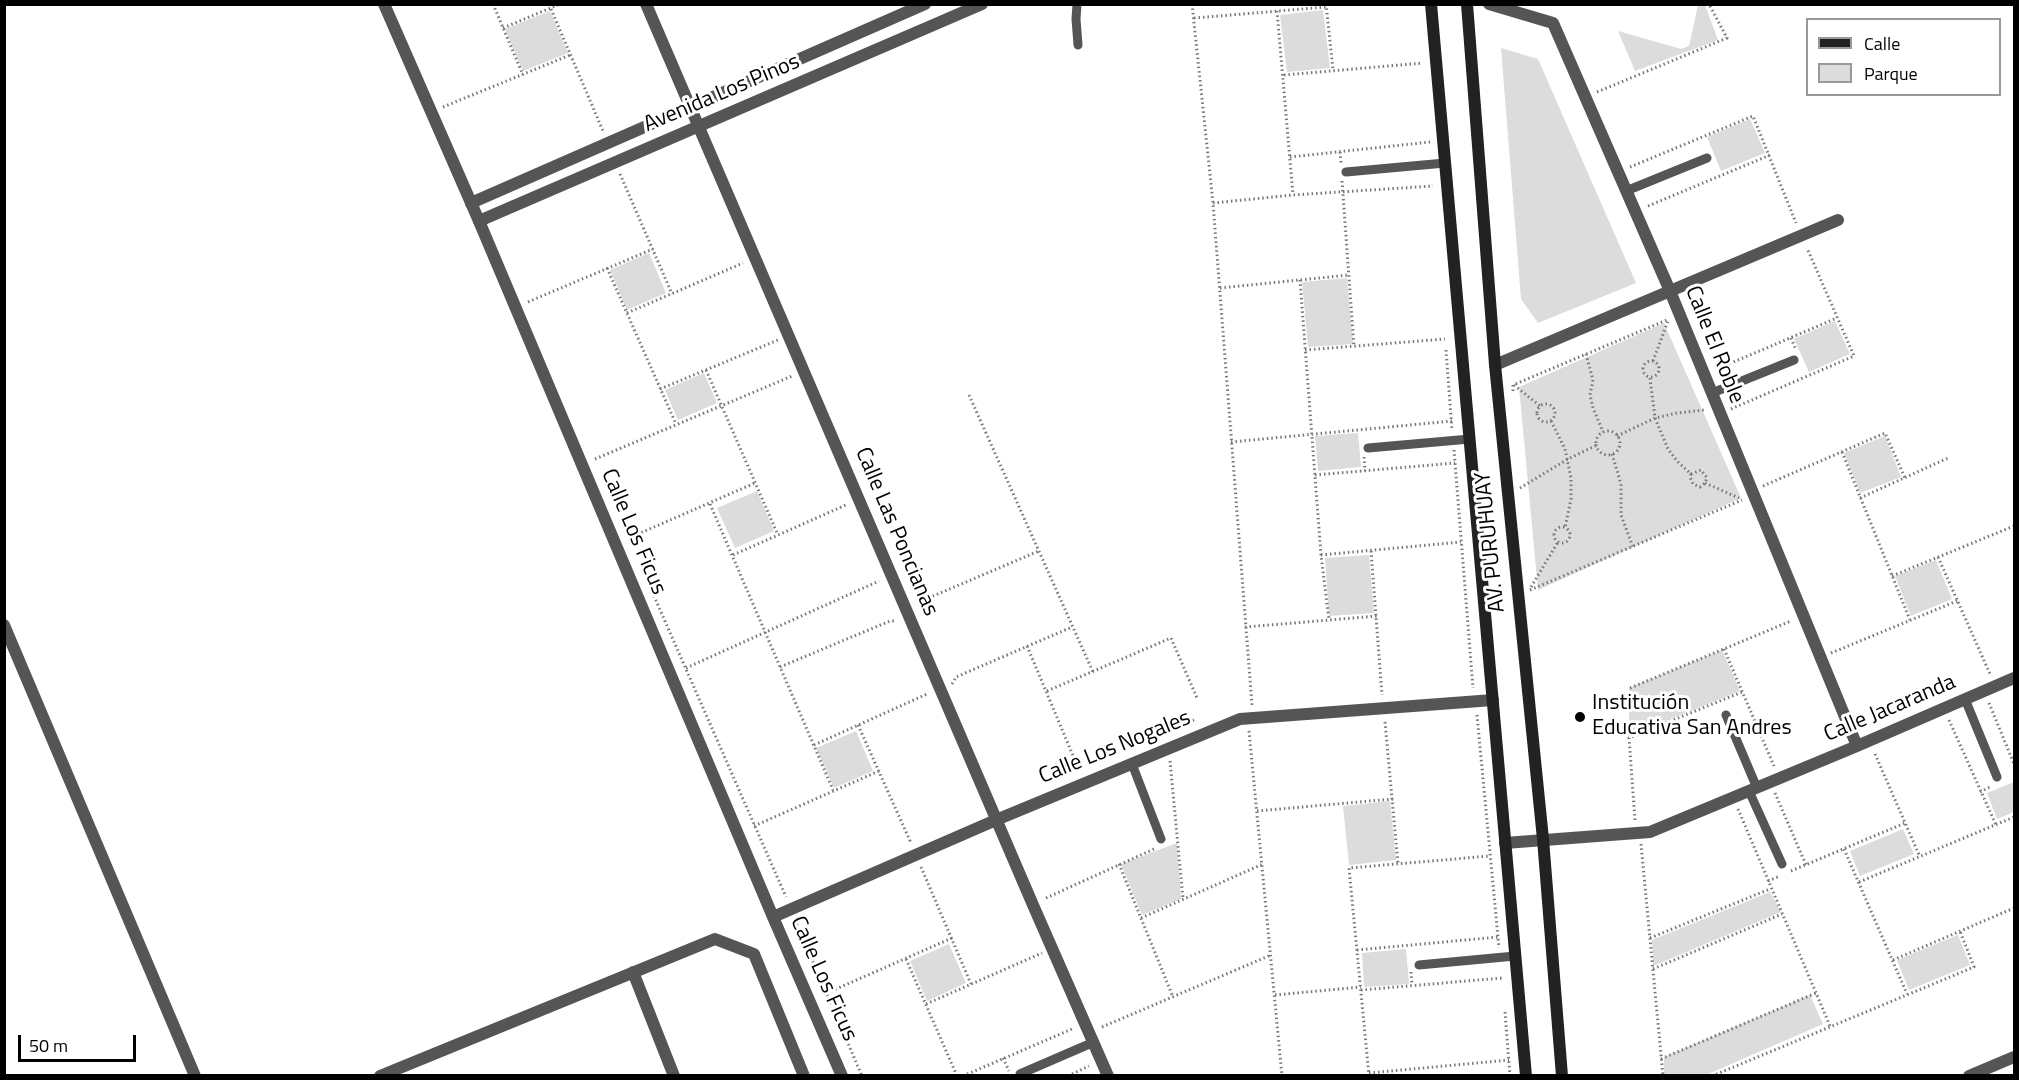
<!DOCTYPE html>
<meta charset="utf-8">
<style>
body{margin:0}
#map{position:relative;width:2019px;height:1080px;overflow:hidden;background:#fff;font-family:"Titillium Web",sans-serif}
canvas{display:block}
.frame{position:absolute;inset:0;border:6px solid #000;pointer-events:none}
.legend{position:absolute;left:1806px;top:18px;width:195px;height:78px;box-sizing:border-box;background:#fff;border:2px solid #999;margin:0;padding:8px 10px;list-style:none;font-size:18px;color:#000}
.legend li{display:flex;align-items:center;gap:12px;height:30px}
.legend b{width:30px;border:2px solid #999}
.scale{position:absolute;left:18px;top:1035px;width:118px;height:27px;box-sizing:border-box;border:3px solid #000;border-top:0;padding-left:8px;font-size:18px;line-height:21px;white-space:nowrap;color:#000;-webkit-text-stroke:4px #fff;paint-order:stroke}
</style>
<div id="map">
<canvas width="2019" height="1080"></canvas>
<div class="frame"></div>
<ul class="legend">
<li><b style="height:8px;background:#222"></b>Calle</li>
<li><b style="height:16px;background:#dcdcdc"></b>Parque</li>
</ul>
<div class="scale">50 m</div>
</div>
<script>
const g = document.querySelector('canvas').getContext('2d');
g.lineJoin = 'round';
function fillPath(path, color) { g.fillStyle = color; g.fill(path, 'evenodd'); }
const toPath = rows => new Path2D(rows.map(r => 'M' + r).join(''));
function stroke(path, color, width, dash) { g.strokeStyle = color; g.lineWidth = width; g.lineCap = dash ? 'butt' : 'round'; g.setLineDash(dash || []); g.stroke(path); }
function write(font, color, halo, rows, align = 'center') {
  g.font = font + ' "Titillium Web",sans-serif'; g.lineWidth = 6; g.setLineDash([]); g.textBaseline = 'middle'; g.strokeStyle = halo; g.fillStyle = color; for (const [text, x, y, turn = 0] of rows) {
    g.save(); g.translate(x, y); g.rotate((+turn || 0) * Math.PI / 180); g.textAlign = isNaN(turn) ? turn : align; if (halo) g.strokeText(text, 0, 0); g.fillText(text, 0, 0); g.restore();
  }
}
fillPath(toPath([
 [1698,5,1705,5,1718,40,1635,71,1618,31,1681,49,1689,46],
 [1323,10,1330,68,1287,72,1280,15],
 [550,11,568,53,523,71,505,29],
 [1501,48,1538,59,1636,283,1538,323,1521,299],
 [1750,119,1765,153,1721,171,1707,137],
 [649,253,666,293,627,310,610,270],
 [1347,278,1353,344,1308,347,1302,282],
 [1835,321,1850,354,1809,372,1794,339],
 [1664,323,1741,498,1538,590,1519,387],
 [704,373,717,403,678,420,665,390],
 [1358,433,1361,467,1318,471,1315,436],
 [1885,436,1901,477,1860,493,1844,453],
 [757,491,774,531,735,548,717,508],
 [1369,555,1374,613,1329,616,1325,558],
 [1936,560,1952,599,1911,616,1895,576],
 [1722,650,1740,691,1629,736,1629,688],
 [856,731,873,771,834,788,816,748],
 [2014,782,2014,812,1997,819,1987,793],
 [1390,801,1396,860,1349,865,1343,806],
 [1903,829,1914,854,1860,876,1850,851],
 [1177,843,1181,899,1142,915,1121,864],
 [1770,892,1781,912,1653,966,1652,940],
 [1958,935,1970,965,1909,990,1897,960],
 [949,944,966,983,927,1001,910,961],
 [1406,949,1409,984,1364,987,1362,953],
 [1810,995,1823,1024,1706,1075,1664,1075,1664,1057]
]), '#dcdcdc');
stroke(toPath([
 [493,4,523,75],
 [1192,4,1213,203,1252,705],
 [1326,4,1333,70],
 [551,9,603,131],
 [1277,11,1293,195],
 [1194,18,1327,7],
 [503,28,560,4],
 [1284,75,1423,63],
 [1597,92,1727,38,1709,4],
 [443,107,570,55],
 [1340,152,1341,163],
 [1290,157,1430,142],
 [1630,167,1753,116,1796,223],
 [620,174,672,294],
 [1342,181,1354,347],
 [1213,203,1293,195,1433,186],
 [1648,206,1770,155],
 [607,268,676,424],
 [1300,280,1321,555,1329,620],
 [1220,288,1349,275],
 [528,302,653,249],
 [627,313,743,263],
 [1791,338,1796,350],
 [1305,350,1445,339],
 [1446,350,1452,430],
 [1586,354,1593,380,1590,395,1593,408,1603,432],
 '1643 369a8 8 0 1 1 16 0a8 8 0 1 1-16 0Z',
 [1653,361,1668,321],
 [1717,369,1837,318],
 [706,370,778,535],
 [1650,378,1655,418,1668,449,1677,461,1691,474,1690,477,1693,484,1700,487,1705,483,1707,478,1701,470,1691,474],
 [1514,385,1540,406],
 [660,389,778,340],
 [1513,391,1513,385,1667,320],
 [969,395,1093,672],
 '1537 413a9 9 0 1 1 18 0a9 9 0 1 1-18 0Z',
 [1731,409,1854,356,1807,248],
 [1551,421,1565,449,1571,478,1571,499,1565,528],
 '1596 443a12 12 0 1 1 24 0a12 12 0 1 1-24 0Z',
 [1617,436,1655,418,1677,413,1704,410],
 [1231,442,1452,421],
 [1454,450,1473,688],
 [1842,452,1910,620],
 [1612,454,1621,484,1621,515,1633,547],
 [1364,457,1365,471],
 [595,459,792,376],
 [1315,475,1455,463],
 [1705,483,1739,498],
 [1763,486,1885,433,1905,478],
 [1520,488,1568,459,1597,445],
 [1860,498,1948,458],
 [710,504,833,790],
 '1554 535a8 8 0 1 1 16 0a8 8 0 1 1-16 0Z',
 [629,538,755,483],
 [1371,551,1382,695],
 [733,555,848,504],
 [1321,555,1461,542],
 [1938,557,1990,674],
 [643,571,786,897],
 [1892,576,2014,526],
 [1531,587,1558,542],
 [1530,590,1742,500],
 [920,605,919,602,1039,551],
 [1245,627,1377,616],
 [1027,646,1079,770],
 [1724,649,1774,766],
 [1831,653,1957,601],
 [780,667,890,621,895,621],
 [686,668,879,581],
 [952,684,956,677,1072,627],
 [1630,688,1791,621],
 [1047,691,1171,638,1197,698],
 [1989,703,2014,764],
 [1477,715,1499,948],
 [1949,720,1996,825],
 [1385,722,1398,864],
 [858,725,911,843],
 [1249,731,1282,1076],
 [814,745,927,694],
 [1135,746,1196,719],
 [1875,754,1920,857],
 [1170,761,1183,899],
 [1980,792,1992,786],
 [1775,793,1806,865],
 [1738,809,1830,1026],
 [1257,811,1393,799],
 [1635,820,1629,738,1742,692],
 [754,826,879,771],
 [1641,844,1663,1076],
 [1844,849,1907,994],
 [1119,864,1173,997],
 [921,867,971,984],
 [1791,871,1905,823],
 [1768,881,1780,876],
 [1859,882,2014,817],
 [1046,898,1154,849],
 [1141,918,1263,864],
 [795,920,862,1076],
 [1650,938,1770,889],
 [1357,950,1498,937],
 [906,959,957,1076],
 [1893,960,2014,908],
 [1653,969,1782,914],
 [1411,972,1412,985],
 [1361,990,1502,978],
 [827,993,952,938],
 [1275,995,1361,987],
 [926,1004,1042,953],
 [1505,1012,1510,1076],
 [1102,1027,1271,955],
 [1003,1058,1009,1071],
 [1661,1059,1816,993],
 [1369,1073,1509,1060],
 [963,1076,1072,1029],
 [1068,1076,1089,1066],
 [1369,1076,1349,868,1490,856],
 [1712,1076,1974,967,1960,931]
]), '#777', 3, [1.5, 3]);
stroke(toPath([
 [1077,4,1076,19,1078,45],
 [1346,172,1445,163],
 [1626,191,1707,158],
 [1712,393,1794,360],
 [1368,448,1470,439],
 [1965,699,1997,777],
 [1726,715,1757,788],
 [1132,764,1161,839],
 [1749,791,1782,864],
 [1419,965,1515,956],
 [1020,1074,1094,1042]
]), '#555', 9);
stroke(toPath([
 [384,4,479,221,773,917,842,1076],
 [646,4,1033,905,1108,1076],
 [1489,4,1553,23,1670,291,1857,746],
 [1495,365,1838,220],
 [4,625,195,1076],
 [1505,843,1650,832,1857,746,2014,678],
 [773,917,996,820,1240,719,1493,700],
 [633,972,674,1076],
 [380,1076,715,939,754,954,804,1076],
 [1969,1076,2014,1057]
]), '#555', 12);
stroke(toPath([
 [471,203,925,4],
 [479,221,982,4]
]), '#555', 12);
stroke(toPath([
 [1431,4,1526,1076],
 [1467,4,1495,365,1543,839,1562,1076]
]), '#222', 12);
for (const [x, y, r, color] of [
 [1580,717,6,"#000"]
]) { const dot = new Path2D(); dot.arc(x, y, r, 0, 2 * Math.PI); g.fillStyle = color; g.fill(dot); stroke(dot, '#fff', 2); }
write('22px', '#000', '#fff', [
 ["Avenida Los Pinos",722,94,-23],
 ["Calle El Roble",1714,345,68],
 ["Calle Los Ficus",633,532,67],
 ["Calle Las Poncianas",896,532,67],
 ["AV. PURUHUAY",1491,542,-96],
 ["Calle Jacaranda",1890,709,-23],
 ["Calle Los Nogales",1115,748,-22],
 ["Calle Los Ficus",823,979,66]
]);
write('22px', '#000', '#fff', [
 ["Institución",1592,704],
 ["Educativa San Andres",1592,729]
], 'left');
</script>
